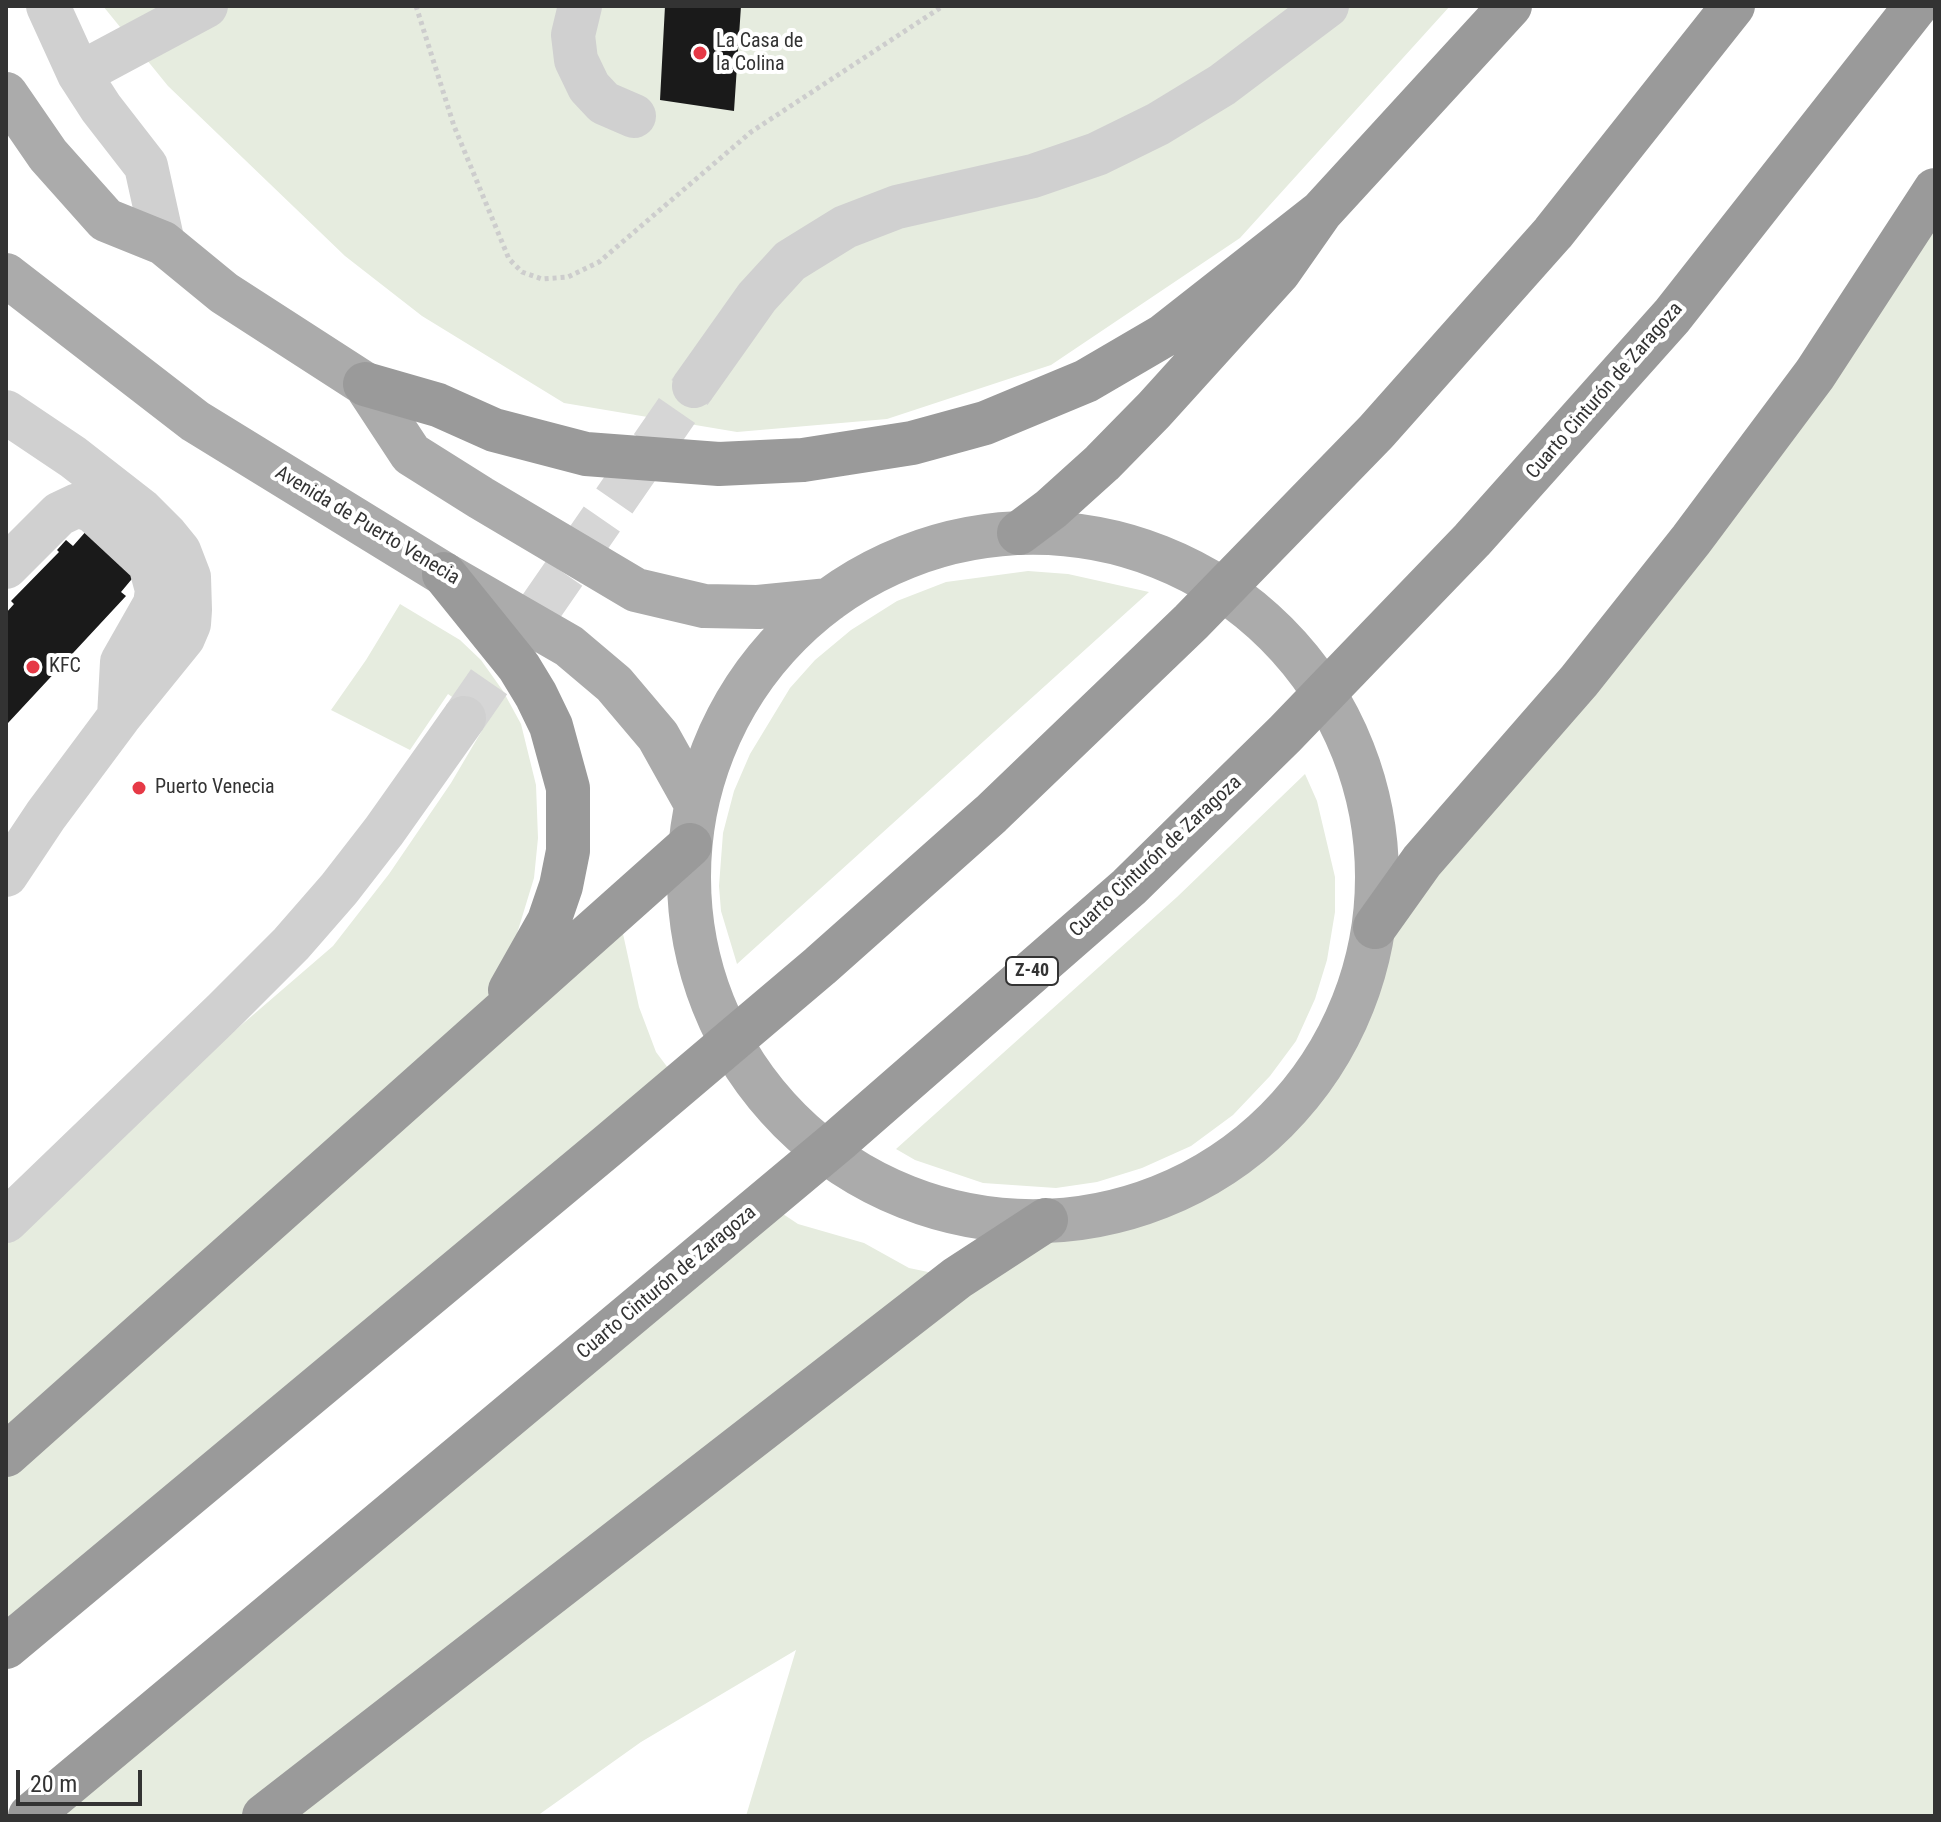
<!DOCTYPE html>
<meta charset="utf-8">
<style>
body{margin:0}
#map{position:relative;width:1941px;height:1822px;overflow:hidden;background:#fff;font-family:"Roboto Condensed",sans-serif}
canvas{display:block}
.frame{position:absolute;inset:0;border:8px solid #333;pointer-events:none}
.scale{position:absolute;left:16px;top:1770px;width:126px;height:36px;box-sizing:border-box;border:4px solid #333;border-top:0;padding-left:10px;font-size:24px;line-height:28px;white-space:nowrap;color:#333;-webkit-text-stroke:6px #fff;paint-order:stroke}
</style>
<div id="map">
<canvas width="1941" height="1822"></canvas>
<div class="frame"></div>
<div class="scale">20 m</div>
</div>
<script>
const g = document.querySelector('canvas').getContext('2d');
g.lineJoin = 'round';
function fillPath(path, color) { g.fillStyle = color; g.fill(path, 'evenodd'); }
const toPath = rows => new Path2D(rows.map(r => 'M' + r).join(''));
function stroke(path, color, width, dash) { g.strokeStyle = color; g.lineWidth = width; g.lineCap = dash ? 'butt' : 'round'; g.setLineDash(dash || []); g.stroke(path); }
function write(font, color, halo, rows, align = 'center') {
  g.font = font + ' "Roboto Condensed",sans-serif'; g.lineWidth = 8; g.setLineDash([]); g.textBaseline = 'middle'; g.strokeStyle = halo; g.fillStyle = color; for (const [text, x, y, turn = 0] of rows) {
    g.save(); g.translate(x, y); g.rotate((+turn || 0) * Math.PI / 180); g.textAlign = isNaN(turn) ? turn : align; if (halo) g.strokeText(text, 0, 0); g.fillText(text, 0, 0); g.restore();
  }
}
fillPath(toPath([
 [103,6,1450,6,1240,238,1051,365,887,419,737,432,564,403,422,316,345,256,168,86],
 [1935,190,1935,1816,746,1816,796,1650,641,1742,537,1816,30,1816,765,1202,798,1224,864,1243,909,1268,957,1278,1046,1220,1088,1216,1126,1208,1177,1189,1224,1163,1267,1130,1303,1090,1334,1045,1357,996,1375,927],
 [1028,571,1068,574,1149,592,737,964,721,911,719,886,723,833,734,791,750,754,790,688,815,660,851,630,897,601,946,582],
 [400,604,460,640,481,660,503,691,521,724,536,785,538,838,534,878,490,1022,618,911,639,1007,656,1052,680,1084,6,1647,6,1228,333,946,389,874,451,783,487,722,448,694,410,750,331,710,366,660],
 [1305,774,1317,801,1335,877,1335,912,1327,960,1315,999,1296,1041,1270,1076,1233,1115,1191,1146,1142,1168,1097,1182,1056,1188,983,1183,915,1160,896,1149,1177,897]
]), '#e6ecdf');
fillPath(toPath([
 [665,6,741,6,734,111,660,100],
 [88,529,136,574,121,592,126,596,8,723,6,721,6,613,14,604,11,601,59,552,57,550,66,540,73,546]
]), '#1a1a1a');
stroke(toPath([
 [464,718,694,386]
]), '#d6d6d6', 44, [44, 22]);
stroke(toPath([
 [416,6,454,126,509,259,522,272,542,279,568,277,599,262,751,132,943,6]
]), '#cdcdcd', 5, [4, 4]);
stroke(toPath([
 [48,6,79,74,101,108,146,166,163,243],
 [580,6,573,35,576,60,589,87,604,103,634,116],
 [79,74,206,6],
 [694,386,757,297,790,261,845,227,897,207,1033,176,1097,154,1158,124,1222,85,1327,6],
 [6,412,73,457,141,510,166,535,179,551,189,577,190,610,189,624,183,638,119,717,46,815,6,875],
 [6,567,59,514,78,505,93,511,150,564,157,590,155,604,122,662,119,717],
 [6,1221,224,1011,291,944,339,889,384,831,464,718]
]), '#d0d0d0', 44);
stroke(toPath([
 [6,94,48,155,106,220,163,243,224,293,365,384,411,454,481,498,636,590,704,606,758,607,829,600],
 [6,275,195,421,444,574,569,646,614,684,658,736,696,804],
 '689 877a344 344 0 1 1 688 0a344 344 0 1 1-688 0Z'
]), '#ababab', 44);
stroke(toPath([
 [365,384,438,405,494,430,586,454,719,464,803,460,912,443,985,423,1086,381,1163,336,1321,212],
 [1019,533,1051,509,1102,463,1154,410,1279,272,1321,212,1510,6],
 [444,574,519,667,536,695,551,726,568,788,568,851,561,886,549,921,510,990],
 [1375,927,1422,861,1579,681,1691,540,1815,374,1935,190],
 [6,1455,690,845],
 [6,1647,611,1143,820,966,991,814,1191,622,1376,432,1553,233,1733,6],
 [30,1816,839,1140,1129,887,1285,734,1472,540,1672,316,1916,6],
 [264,1816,957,1278,1046,1220]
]), '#9a9a9a', 44);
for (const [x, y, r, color] of [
 [700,53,8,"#e63946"],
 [33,667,8,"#e63946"],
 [139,788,8,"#e63946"]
]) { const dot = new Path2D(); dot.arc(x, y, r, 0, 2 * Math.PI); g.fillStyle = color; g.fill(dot); stroke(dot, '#fff', 3); }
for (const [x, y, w] of [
 [1032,971,52]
]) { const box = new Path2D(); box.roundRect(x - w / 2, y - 14, w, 28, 6); g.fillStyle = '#fff'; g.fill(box); stroke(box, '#333', 2); }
write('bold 18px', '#333', null, [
 ["Z-40",1032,971]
]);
write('20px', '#333', '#fff', [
 ["La Casa de",716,42],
 ["la Colina",716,65],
 ["KFC",49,667],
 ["Puerto Venecia",155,788]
], 'left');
write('20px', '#333', '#fff', [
 ["Cuarto Cinturón de Zaragoza",1605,391,-49],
 ["Avenida de Puerto Venecia",367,526,31],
 ["Cuarto Cinturón de Zaragoza",1156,857,-43],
 ["Cuarto Cinturón de Zaragoza",667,1283,-40]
]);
</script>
